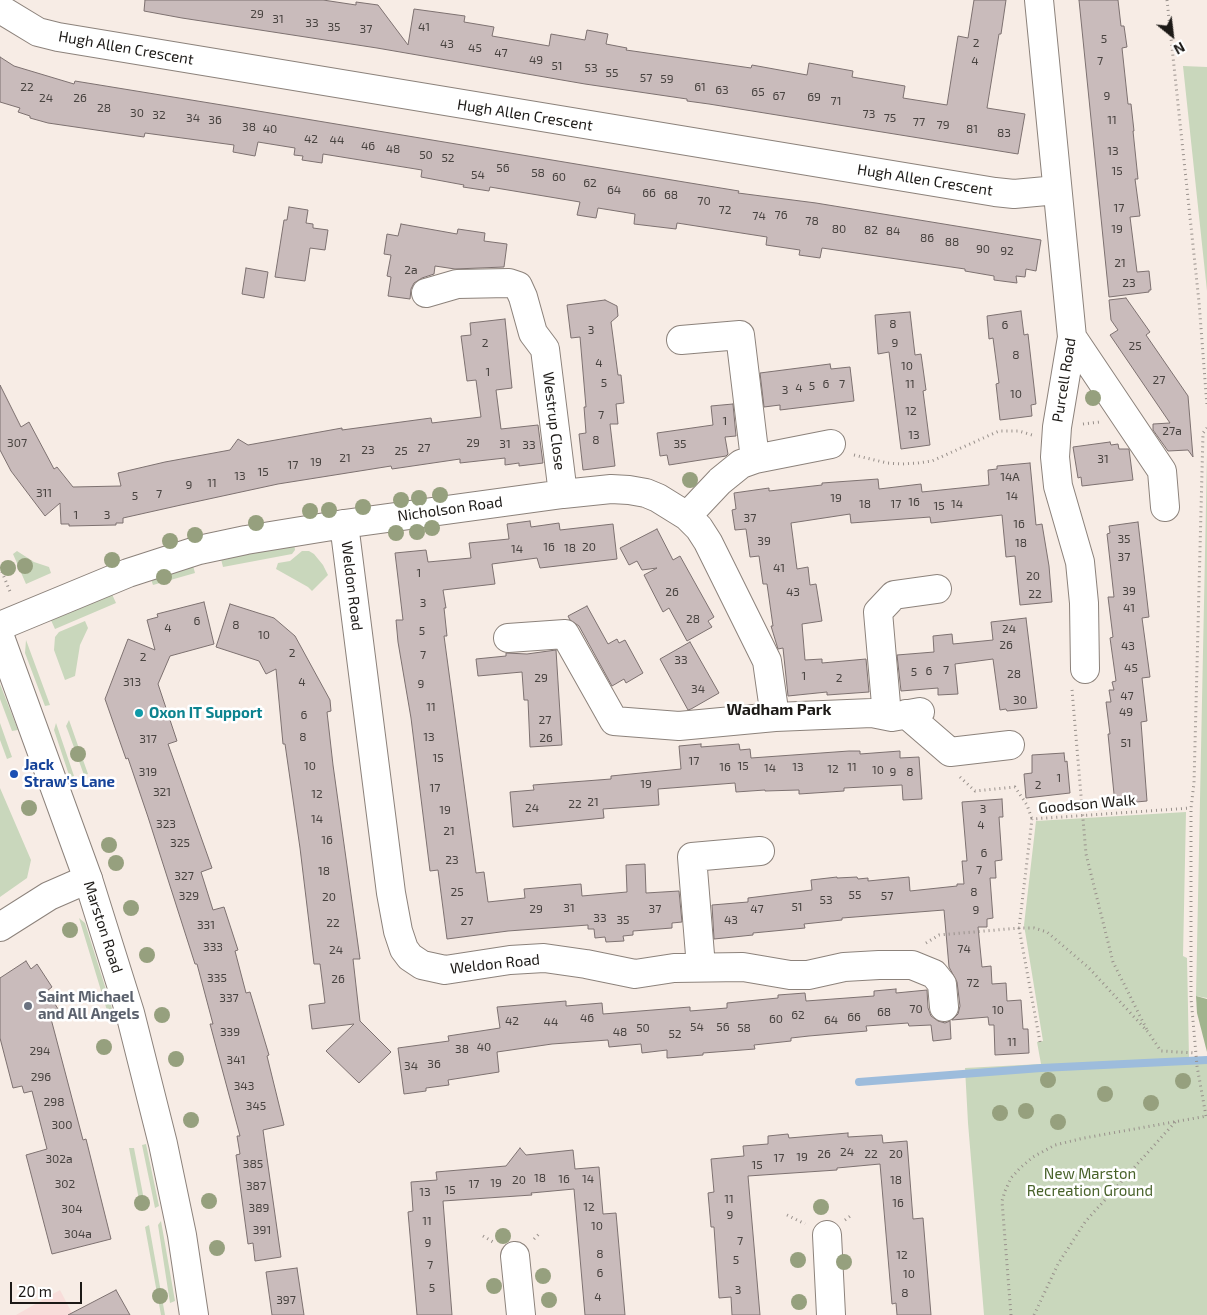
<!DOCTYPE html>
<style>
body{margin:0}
#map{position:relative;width:1207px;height:1315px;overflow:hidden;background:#f7ece5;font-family:"Exo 2",sans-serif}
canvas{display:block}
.north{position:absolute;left:1147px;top:10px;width:50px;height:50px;-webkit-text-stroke:4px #fff;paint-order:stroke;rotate:151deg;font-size:14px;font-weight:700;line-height:20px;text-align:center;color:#1c1916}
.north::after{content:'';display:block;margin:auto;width:18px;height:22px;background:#1c1916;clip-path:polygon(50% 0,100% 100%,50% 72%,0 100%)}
.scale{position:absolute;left:10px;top:1282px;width:72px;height:22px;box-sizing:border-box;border:2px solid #1c1916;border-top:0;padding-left:6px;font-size:15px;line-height:18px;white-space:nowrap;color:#1c1916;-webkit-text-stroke:4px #fff;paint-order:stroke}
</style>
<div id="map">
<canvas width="1207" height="1315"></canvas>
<div class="north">N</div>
<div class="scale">20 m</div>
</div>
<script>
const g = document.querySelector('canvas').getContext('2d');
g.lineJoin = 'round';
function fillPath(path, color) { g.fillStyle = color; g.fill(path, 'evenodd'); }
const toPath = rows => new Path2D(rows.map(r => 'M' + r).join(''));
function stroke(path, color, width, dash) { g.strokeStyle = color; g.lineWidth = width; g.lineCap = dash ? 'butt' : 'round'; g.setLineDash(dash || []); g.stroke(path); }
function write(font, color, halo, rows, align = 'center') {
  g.font = font + ' "Exo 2",sans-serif'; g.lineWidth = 5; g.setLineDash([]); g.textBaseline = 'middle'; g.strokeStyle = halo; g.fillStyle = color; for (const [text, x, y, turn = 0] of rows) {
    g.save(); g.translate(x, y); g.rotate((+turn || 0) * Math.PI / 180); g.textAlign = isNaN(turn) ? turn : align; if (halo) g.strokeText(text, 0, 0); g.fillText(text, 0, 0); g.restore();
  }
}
fillPath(toPath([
 [60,1290,73,1315,16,1315]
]), '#f8ddda');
fillPath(toPath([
 [1183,66,1207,67,1207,291],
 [1207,455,1207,998,1196,996],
 [294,542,295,550,292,554,223,567,220,555],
 [17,551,34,562,49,567,51,573,26,584,13,554],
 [302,551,309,551,314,554,323,565,328,575,312,591,308,587,276,569,278,563,290,561],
 [192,562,195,573,153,585,149,573],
 [111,592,116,603,55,629,50,618],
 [85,621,88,628,80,645,75,676,65,680,54,650,55,637,59,632],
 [26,640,50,705,45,706,25,653],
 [0,684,18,730,12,731,0,699],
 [69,720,88,774,84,775,68,731,66,726],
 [0,723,12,757,7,759,0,740],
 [56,723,74,776,70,778,54,730],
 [0,788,31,860,27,878,0,897],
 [1186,812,1183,956,1187,958,1189,1058,1207,1058,1207,1315,984,1315,968,1123,965,1068,1041,1064,1037,1042,1043,1041,1024,925,1036,821],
 [79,918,85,923,114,1015,109,1017],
 [146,1144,159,1206,155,1208,142,1145],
 [129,1148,134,1148,146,1210,141,1210],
 [161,1221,175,1301,170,1303,158,1225],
 [149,1225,165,1315,161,1315,145,1227]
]), '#c9d7bc');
fillPath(toPath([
 [1196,996,1207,999,1207,1052,1197,1013]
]), '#a1b48e');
stroke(toPath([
 [859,1082,1041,1068,1207,1060]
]), '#9dbcdc', 8);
const building = toPath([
 [145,0,323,0,356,5,356,2,378,5,408,45,414,9,465,16,464,22,494,27,492,36,549,46,551,34,585,40,587,30,608,34,606,44,627,48,626,50,751,68,752,65,807,75,809,63,853,71,852,77,905,86,903,98,947,105,958,36,968,38,974,0,1006,0,1001,34,999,34,987,108,1025,114,1018,154,709,104,687,101,687,99,585,84,377,48,182,18,144,11,145,0],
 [1079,0,1118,0,1121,26,1124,26,1127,47,1122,48,1128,104,1131,104,1134,131,1133,131,1138,179,1135,179,1140,216,1130,217,1137,272,1149,271,1151,290,1149,290,1149,292,1109,297,1079,0],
 [0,57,14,66,74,84,75,81,228,106,684,182,739,191,738,193,816,203,1041,240,1036,271,1026,269,1025,277,1016,276,1017,283,994,280,994,276,965,271,965,269,822,248,820,258,799,255,800,250,766,245,767,237,677,223,676,229,634,224,635,214,598,208,596,218,577,215,580,202,490,187,489,191,463,187,464,185,421,177,422,170,323,154,322,163,302,160,303,156,294,155,295,148,258,142,255,156,233,152,234,145,145,133,144,137,48,123,30,118,30,116,18,112,20,108,0,102,0,57],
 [289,207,308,210,306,223,313,224,313,228,328,230,325,250,310,248,305,281,275,277,284,220,287,220,289,207],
 [401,224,457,234,458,229,485,233,484,241,507,244,504,267,455,269,435,266,434,274,422,278,414,283,411,289,410,299,388,296,391,277,387,276,391,255,384,254,387,234,398,236,401,224],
 [246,268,268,272,264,298,242,294,246,268],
 [1126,298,1150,332,1146,335,1188,396,1193,457,1188,450,1168,451,1153,430,1153,424,1170,423,1110,335,1118,330,1111,320,1109,300,1126,298],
 [605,300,617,306,618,316,611,322,618,375,621,375,624,403,616,404,618,424,610,424,615,466,583,470,579,434,586,433,584,407,586,407,580,337,571,338,567,305,605,300],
 [1021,311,1024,335,1028,334,1036,404,1031,405,1032,416,1000,420,996,384,999,383,993,338,989,339,987,316,1021,311],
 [910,312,915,355,921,354,926,390,923,391,930,445,901,449,889,352,878,354,875,315,910,312],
 [505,319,512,388,496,390,501,429,538,425,543,463,519,466,519,463,505,465,505,458,460,463,460,459,392,469,391,466,278,484,181,505,123,518,123,523,116,523,116,525,69,526,69,524,61,524,60,503,45,516,11,471,0,450,0,385,21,427,29,422,54,469,57,467,73,487,121,486,118,473,165,462,230,450,238,439,248,445,342,428,342,430,431,418,432,423,481,417,476,380,467,381,461,336,471,335,470,323,505,319],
 [830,364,831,369,850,367,854,401,780,410,780,405,764,407,760,373,830,364],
 [733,404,736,436,725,437,728,454,726,456,669,465,667,455,660,456,657,433,713,425,711,406,733,404],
 [1110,442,1111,445,1118,444,1119,449,1129,449,1133,480,1082,486,1081,477,1078,478,1073,447,1110,442],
 [1030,463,1036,525,1042,524,1049,566,1052,602,1020,605,1015,556,1006,557,1002,515,931,523,930,517,851,523,850,514,791,523,797,569,808,567,810,585,816,584,822,621,802,624,805,660,822,659,822,663,866,659,869,692,827,695,827,692,788,696,783,648,778,649,771,626,773,626,767,584,763,584,759,556,750,557,746,529,735,530,732,510,736,509,734,493,769,488,769,491,822,485,822,483,878,479,879,489,921,484,922,492,989,485,988,470,997,469,997,466,1030,463],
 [530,521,531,527,559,523,560,530,613,524,617,559,540,568,537,558,492,564,495,584,443,590,446,608,444,608,447,636,444,636,476,873,484,872,488,902,525,898,524,889,581,884,582,896,627,892,626,865,645,864,646,893,679,891,682,922,672,923,672,928,633,931,633,935,623,936,624,941,606,942,605,937,595,938,594,929,588,929,588,925,508,931,447,939,438,870,430,871,411,718,398,642,396,620,403,620,395,553,426,550,428,562,471,558,469,543,509,539,507,524,530,521],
 [1138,522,1149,617,1142,618,1150,677,1142,678,1147,721,1141,722,1147,801,1115,804,1108,734,1110,734,1106,702,1111,702,1109,690,1114,690,1112,682,1116,681,1110,638,1113,637,1108,597,1114,597,1107,534,1110,533,1109,526,1138,522],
 [657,529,673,560,680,556,714,617,708,621,712,627,687,641,669,608,663,612,644,575,657,568,642,570,637,561,629,565,620,548,657,529],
 [204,602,214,644,170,656,158,684,177,741,168,744,212,868,201,872,213,910,224,907,238,950,235,951,246,993,250,992,269,1055,267,1056,284,1125,263,1130,281,1257,255,1261,253,1243,248,1244,236,1155,240,1154,237,1136,240,1136,210,1024,213,1024,197,964,195,964,148,817,128,758,126,759,105,699,128,639,155,650,147,620,158,617,157,614,204,602],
 [230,604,274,618,295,636,330,700,331,711,327,712,333,765,360,959,353,959,360,1021,391,1052,359,1083,326,1051,354,1024,312,1029,309,1005,325,1003,320,964,314,964,300,848,285,744,283,744,276,669,266,674,259,661,216,647,230,604],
 [587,606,608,644,617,639,619,643,625,640,643,673,626,683,624,679,612,686,579,626,570,620,568,616,587,606],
 [1026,618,1037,708,1007,711,1006,709,1000,710,993,659,955,664,958,694,938,695,938,688,901,691,897,655,934,652,933,636,952,634,953,644,993,640,991,622,1026,618],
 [690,642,719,693,691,709,688,710,660,659,690,642],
 [556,650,562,745,530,747,528,700,524,700,522,672,478,676,476,659,506,656,506,653,527,654,556,650],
 [701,744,701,747,739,744,740,750,750,749,751,758,849,751,860,751,860,754,900,751,900,758,919,757,922,799,903,800,902,785,844,788,844,791,799,794,799,790,765,791,765,790,736,792,735,783,658,789,659,805,603,809,604,818,513,827,510,792,534,790,533,785,611,779,611,776,681,769,679,746,701,744],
 [1064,753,1065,762,1067,761,1070,793,1026,798,1024,774,1032,773,1032,755,1064,753],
 [1002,799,1003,817,999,817,1002,860,995,861,996,878,990,878,993,918,987,919,987,927,978,927,982,967,991,966,992,984,1006,983,1007,1001,1021,1000,1023,1029,1028,1029,1029,1053,995,1055,994,1025,989,1025,988,1017,952,1020,958,1014,960,1006,957,982,949,967,944,910,842,918,842,920,804,924,805,928,753,933,753,935,714,939,712,905,748,902,748,898,812,890,811,880,837,877,837,878,857,877,858,879,868,878,868,881,909,877,910,891,957,886,957,884,964,884,962,861,967,861,962,802,1002,799],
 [26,961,31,969,37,964,52,987,47,991,58,1009,50,1015,83,1140,86,1139,111,1239,52,1254,26,1155,47,1149,32,1091,24,1093,22,1086,13,1088,0,1038,0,978,26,961],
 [896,989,896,993,927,990,928,1008,931,1016,938,1021,945,1023,950,1021,951,1039,933,1041,931,1025,909,1026,908,1023,866,1026,867,1031,809,1036,791,1038,791,1041,754,1045,755,1049,703,1053,703,1055,667,1058,667,1050,642,1053,641,1044,609,1047,608,1040,552,1044,497,1052,499,1072,448,1080,449,1085,426,1088,426,1091,404,1094,398,1048,449,1041,448,1036,500,1028,497,1007,566,1001,566,1006,602,1003,603,1014,690,1007,690,1011,727,1008,727,1003,778,998,778,995,805,993,806,1001,874,996,874,991,896,989],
 [848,1133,848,1137,882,1135,883,1143,907,1141,913,1219,923,1218,931,1315,897,1315,896,1303,892,1304,880,1164,837,1168,837,1170,748,1176,760,1315,732,1315,731,1297,719,1298,714,1227,711,1227,708,1193,714,1192,711,1159,744,1156,743,1146,768,1144,768,1136,788,1134,789,1138,848,1133],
 [520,1148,526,1155,573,1150,575,1169,599,1167,603,1214,616,1213,625,1315,585,1315,574,1189,531,1193,532,1195,443,1201,452,1315,417,1315,408,1212,413,1211,411,1182,437,1180,436,1172,506,1166,520,1148],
 [297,1268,304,1315,272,1315,266,1272,297,1268],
 [116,1290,130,1315,68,1315,116,1290]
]);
fillPath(building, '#c9bbbb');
stroke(building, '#7d7170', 1);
const minor = toPath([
 [1039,0,1072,337,1057,427,1055,457,1058,486,1080,562,1084,603,1085,669],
 [0,9,38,32,58,37,995,192,1014,194,1057,190],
 [426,293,457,284,509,283,518,286,523,297,533,333,545,349,563,494],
 [1072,337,1162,471,1165,507],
 [681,340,740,335,755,459],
 [687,516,720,481,741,464,755,459,831,444],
 [344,524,391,893,398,931,404,949,410,957,422,965,445,970,510,960,544,958,586,964,635,974,674,968,743,967,790,975,808,975,844,967,879,965,912,965,934,974,942,984,944,1007],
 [0,626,128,573,199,550,246,540,344,524,563,494,611,489,629,490,646,493,658,498,687,516,699,528,708,542,767,661,775,717],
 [508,638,565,634,614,721,679,726,775,717,872,713,892,717,920,712],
 [906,714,950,752,1010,745],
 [887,716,878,612,894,595,937,589],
 [0,927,49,896,88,879],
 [701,967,692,857,760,851],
 [827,1235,831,1315],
 [515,1256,521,1315]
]);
const major = toPath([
 [0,637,88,879,130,1013,163,1144,182,1235,194,1315]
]);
stroke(minor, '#8c827b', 30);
stroke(major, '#8c827b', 30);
stroke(toPath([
 [1167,0,1199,302,1207,406],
 [1083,424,1100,422],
 [854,455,887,463,902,464,918,463,932,461,999,431,1019,431,1032,435],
 [0,567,11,594],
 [1072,690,1086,854,1113,962,1148,1032],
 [960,777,975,791,1015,787,1027,805,1032,819],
 [926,943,939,935,1019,928,1034,928,1047,932,1089,968,1148,1032,1161,1051,1196,1053],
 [1040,1042,1019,928,1032,819,1191,808],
 [1206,1116,1197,1066,1191,998,1191,808,1194,783,1203,433,1207,428],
 [787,1215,805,1224],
 [845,1220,853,1214],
 [483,1236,493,1242],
 [534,1239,541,1232],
 [1011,1315,1002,1201,1005,1191,1011,1178,1020,1168,1033,1157,1055,1145,1084,1138,1207,1116],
 [1034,1315,1058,1264,1085,1222,1177,1120]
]), '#98908b', 3, [1, 4]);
stroke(minor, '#fff', 28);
stroke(major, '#fff', 28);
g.fillStyle = '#96a07e';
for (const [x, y] of [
 [1093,398],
 [690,480],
 [440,495],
 [419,498],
 [401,500],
 [363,507],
 [329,510],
 [310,511],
 [256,523],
 [432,528],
 [417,532],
 [396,533],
 [195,535],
 [170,541],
 [112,560],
 [25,566],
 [8,568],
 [164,577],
 [78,754],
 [29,808],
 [109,845],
 [116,863],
 [131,908],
 [70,930],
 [147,955],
 [162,1015],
 [104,1047],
 [176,1059],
 [1048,1080],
 [1183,1081],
 [1105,1094],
 [1151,1103],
 [1026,1111],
 [1000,1113],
 [191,1120],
 [1058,1122],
 [209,1201],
 [142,1203],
 [821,1207],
 [503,1236],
 [217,1248],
 [798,1260],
 [844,1262],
 [543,1276],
 [494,1286],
 [160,1296],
 [549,1300],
 [799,1302]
]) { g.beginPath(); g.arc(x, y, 8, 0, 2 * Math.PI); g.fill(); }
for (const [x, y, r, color] of [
 [139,713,5,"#0f9aa8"],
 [14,774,5,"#1a4fb4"],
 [28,1006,5,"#6b7280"]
]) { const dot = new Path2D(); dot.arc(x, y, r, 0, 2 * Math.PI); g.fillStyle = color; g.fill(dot); stroke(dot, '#fff', 2); }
write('12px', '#47423f', null, [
 ["29",257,14],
 ["31",278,19],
 ["33",312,23],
 ["35",334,27],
 ["41",424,27],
 ["37",366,29],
 ["5",1104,39],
 ["2",976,43],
 ["43",447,44],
 ["45",475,48],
 ["47",501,53],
 ["49",536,60],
 ["4",975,61],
 ["7",1100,61],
 ["51",557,66],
 ["53",591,68],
 ["55",612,73],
 ["57",646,78],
 ["59",667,79],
 ["22",27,87],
 ["61",700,87],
 ["63",722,90],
 ["65",758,92],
 ["67",779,96],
 ["9",1107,96],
 ["69",814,97],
 ["24",46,98],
 ["26",80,98],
 ["71",836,101],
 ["28",104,108],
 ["30",137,113],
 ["73",869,114],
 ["32",159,115],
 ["34",193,118],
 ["75",890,118],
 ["36",215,120],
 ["11",1112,120],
 ["77",919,122],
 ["79",943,125],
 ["38",249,127],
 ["40",270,129],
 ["81",972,129],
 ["83",1004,133],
 ["42",311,139],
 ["44",337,140],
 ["46",368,146],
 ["48",393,149],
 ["13",1113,151],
 ["50",426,155],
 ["52",448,158],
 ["56",503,168],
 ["15",1117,171],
 ["58",538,173],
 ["54",478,175],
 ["60",559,177],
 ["62",590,183],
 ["64",614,190],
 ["66",649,193],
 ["68",671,195],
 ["70",704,201],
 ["17",1119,208],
 ["72",725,210],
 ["76",781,215],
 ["74",759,216],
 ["78",812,221],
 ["80",839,229],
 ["19",1117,229],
 ["82",871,230],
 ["84",893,231],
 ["86",927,238],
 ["88",952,242],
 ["90",983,249],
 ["92",1007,251],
 ["21",1120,263],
 ["2a",411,270],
 ["23",1129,283],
 ["8",893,324],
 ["6",1005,325],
 ["3",591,330],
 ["2",485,343],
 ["9",895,343],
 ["25",1135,346],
 ["8",1016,355],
 ["4",599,363],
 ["10",907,366],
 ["1",488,372],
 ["27",1159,380],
 ["5",604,383],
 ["6",826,384],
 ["7",842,384],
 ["11",910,384],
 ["5",812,386],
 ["4",799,388],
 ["3",785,390],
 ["10",1016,394],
 ["12",911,411],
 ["7",601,415],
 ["1",725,421],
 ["27a",1172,431],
 ["13",914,435],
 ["8",596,440],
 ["307",17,443],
 ["29",473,443],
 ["31",505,444],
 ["35",680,444],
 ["33",529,445],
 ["27",424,448],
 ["23",368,450],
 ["25",401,451],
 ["21",345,458],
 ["31",1103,459],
 ["19",316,462],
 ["17",293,465],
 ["15",263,472],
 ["13",240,476],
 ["14A",1010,477],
 ["11",212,483],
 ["9",189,485],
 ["311",44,493],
 ["7",159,494],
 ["5",135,496],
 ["14",1012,496],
 ["19",836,498],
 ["16",914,502],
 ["18",865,504],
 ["17",896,504],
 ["14",957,504],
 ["15",939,506],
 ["1",76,515],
 ["3",107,515],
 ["37",750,518],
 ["16",1019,524],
 ["35",1124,539],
 ["39",764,541],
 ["18",1021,543],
 ["16",549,547],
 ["20",589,547],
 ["18",570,548],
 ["14",517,549],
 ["37",1124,557],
 ["41",779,568],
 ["1",419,573],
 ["20",1033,576],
 ["39",1129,591],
 ["26",672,592],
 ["43",793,592],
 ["22",1035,594],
 ["3",423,603],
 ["41",1129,608],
 ["28",693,619],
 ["6",197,621],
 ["8",236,625],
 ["4",168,628],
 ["24",1009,629],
 ["5",422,631],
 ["10",264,635],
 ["26",1006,645],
 ["43",1128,646],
 ["2",292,653],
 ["7",423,655],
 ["2",143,657],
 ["33",681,660],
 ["45",1131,668],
 ["7",946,670],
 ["6",929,671],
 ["5",914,672],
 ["28",1014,674],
 ["1",804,676],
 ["29",541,678],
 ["2",839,678],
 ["313",132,682],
 ["4",302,682],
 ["9",421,684],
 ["34",698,689],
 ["47",1127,696],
 ["30",1020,700],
 ["11",431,707],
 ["49",1126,712],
 ["6",304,715],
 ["27",545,720],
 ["8",303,737],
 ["13",429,737],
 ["26",546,738],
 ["317",148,739],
 ["51",1126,743],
 ["15",438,758],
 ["17",694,761],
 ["10",310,766],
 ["15",743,766],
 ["16",725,767],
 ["13",798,767],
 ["11",852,767],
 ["14",770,768],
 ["12",833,769],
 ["10",878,770],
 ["319",148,772],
 ["9",893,772],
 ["8",910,772],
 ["1",1059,778],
 ["19",646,784],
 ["2",1038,785],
 ["17",435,788],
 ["321",162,792],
 ["12",317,794],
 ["21",593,802],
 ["22",575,804],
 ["24",532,808],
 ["3",983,809],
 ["19",445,810],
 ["14",317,819],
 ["323",166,824],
 ["4",981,825],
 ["21",449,831],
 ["16",327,840],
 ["325",180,843],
 ["6",984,853],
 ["23",452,860],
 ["7",979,870],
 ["18",324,871],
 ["327",184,876],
 ["25",457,892],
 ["8",974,892],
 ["55",855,895],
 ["329",189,896],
 ["57",887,896],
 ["20",329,897],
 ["53",826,900],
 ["51",797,907],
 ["31",569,908],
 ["29",536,909],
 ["37",655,909],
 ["47",757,909],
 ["9",976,910],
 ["33",600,918],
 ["35",623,920],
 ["43",731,920],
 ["27",467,921],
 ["22",333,923],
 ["331",206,925],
 ["333",213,947],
 ["74",964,949],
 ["24",336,950],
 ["335",217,978],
 ["26",338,979],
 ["72",973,983],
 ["337",229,998],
 ["70",916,1009],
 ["10",998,1010],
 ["68",884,1012],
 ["62",798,1015],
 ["66",854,1017],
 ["46",587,1018],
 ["60",776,1019],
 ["64",831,1020],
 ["42",512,1021],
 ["44",551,1022],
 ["54",697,1027],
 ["56",723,1027],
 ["50",643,1028],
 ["58",744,1028],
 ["339",230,1032],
 ["48",620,1032],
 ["52",675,1034],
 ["11",1012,1042],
 ["40",484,1047],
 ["38",462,1049],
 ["294",40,1051],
 ["341",236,1060],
 ["36",434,1064],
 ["34",411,1066],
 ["296",41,1077],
 ["343",244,1086],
 ["298",54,1102],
 ["345",256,1106],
 ["300",62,1125],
 ["24",847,1152],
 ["26",824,1154],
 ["22",871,1154],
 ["20",896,1154],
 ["19",802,1157],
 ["17",779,1158],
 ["302a",59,1159],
 ["385",253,1164],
 ["15",757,1165],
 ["18",540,1178],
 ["16",564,1179],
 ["14",588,1179],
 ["20",519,1180],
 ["18",896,1180],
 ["19",496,1183],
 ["302",65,1184],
 ["17",474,1184],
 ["387",256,1186],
 ["15",450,1190],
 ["13",425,1192],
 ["11",729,1199],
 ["16",898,1203],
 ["12",589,1207],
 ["389",259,1208],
 ["304",72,1209],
 ["9",730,1215],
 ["11",427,1221],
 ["10",597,1226],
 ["391",262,1230],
 ["304a",78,1234],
 ["7",740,1241],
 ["9",428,1243],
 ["8",600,1254],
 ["12",902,1255],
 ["5",736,1260],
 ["7",430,1265],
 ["6",600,1273],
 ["10",909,1274],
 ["5",432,1288],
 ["3",738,1290],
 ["8",905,1293],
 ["4",598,1297],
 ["397",286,1300]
]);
write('15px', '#1c1916', '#fff', [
 ["Hugh Allen Crescent",126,48,10],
 ["Hugh Allen Crescent",525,115,9],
 ["Hugh Allen Crescent",925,180,9],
 ["Purcell Road",1064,380,-81],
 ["Westrup Close",554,421,83],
 ["Nicholson Road",450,509,-8],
 ["Weldon Road",352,586,83],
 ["Goodson Walk",1087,804,-5],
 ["Marston Road",103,927,72],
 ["Weldon Road",495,964,-6]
]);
write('bold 15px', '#0d838f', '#fff', [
 ["Oxon IT Support",149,713]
], 'left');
write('bold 15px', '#164399', '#fff', [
 ["Jack",24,765],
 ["Straw's Lane",24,782]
], 'left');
write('bold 15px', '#5b616d', '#fff', [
 ["Saint Michael",38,997],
 ["and All Angels",38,1014]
], 'left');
write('15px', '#476129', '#fff', [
 ["New Marston",1090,1174],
 ["Recreation Ground",1090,1191]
]);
write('bold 16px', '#1c1916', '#fff', [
 ["Wadham Park",779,710]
]);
</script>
